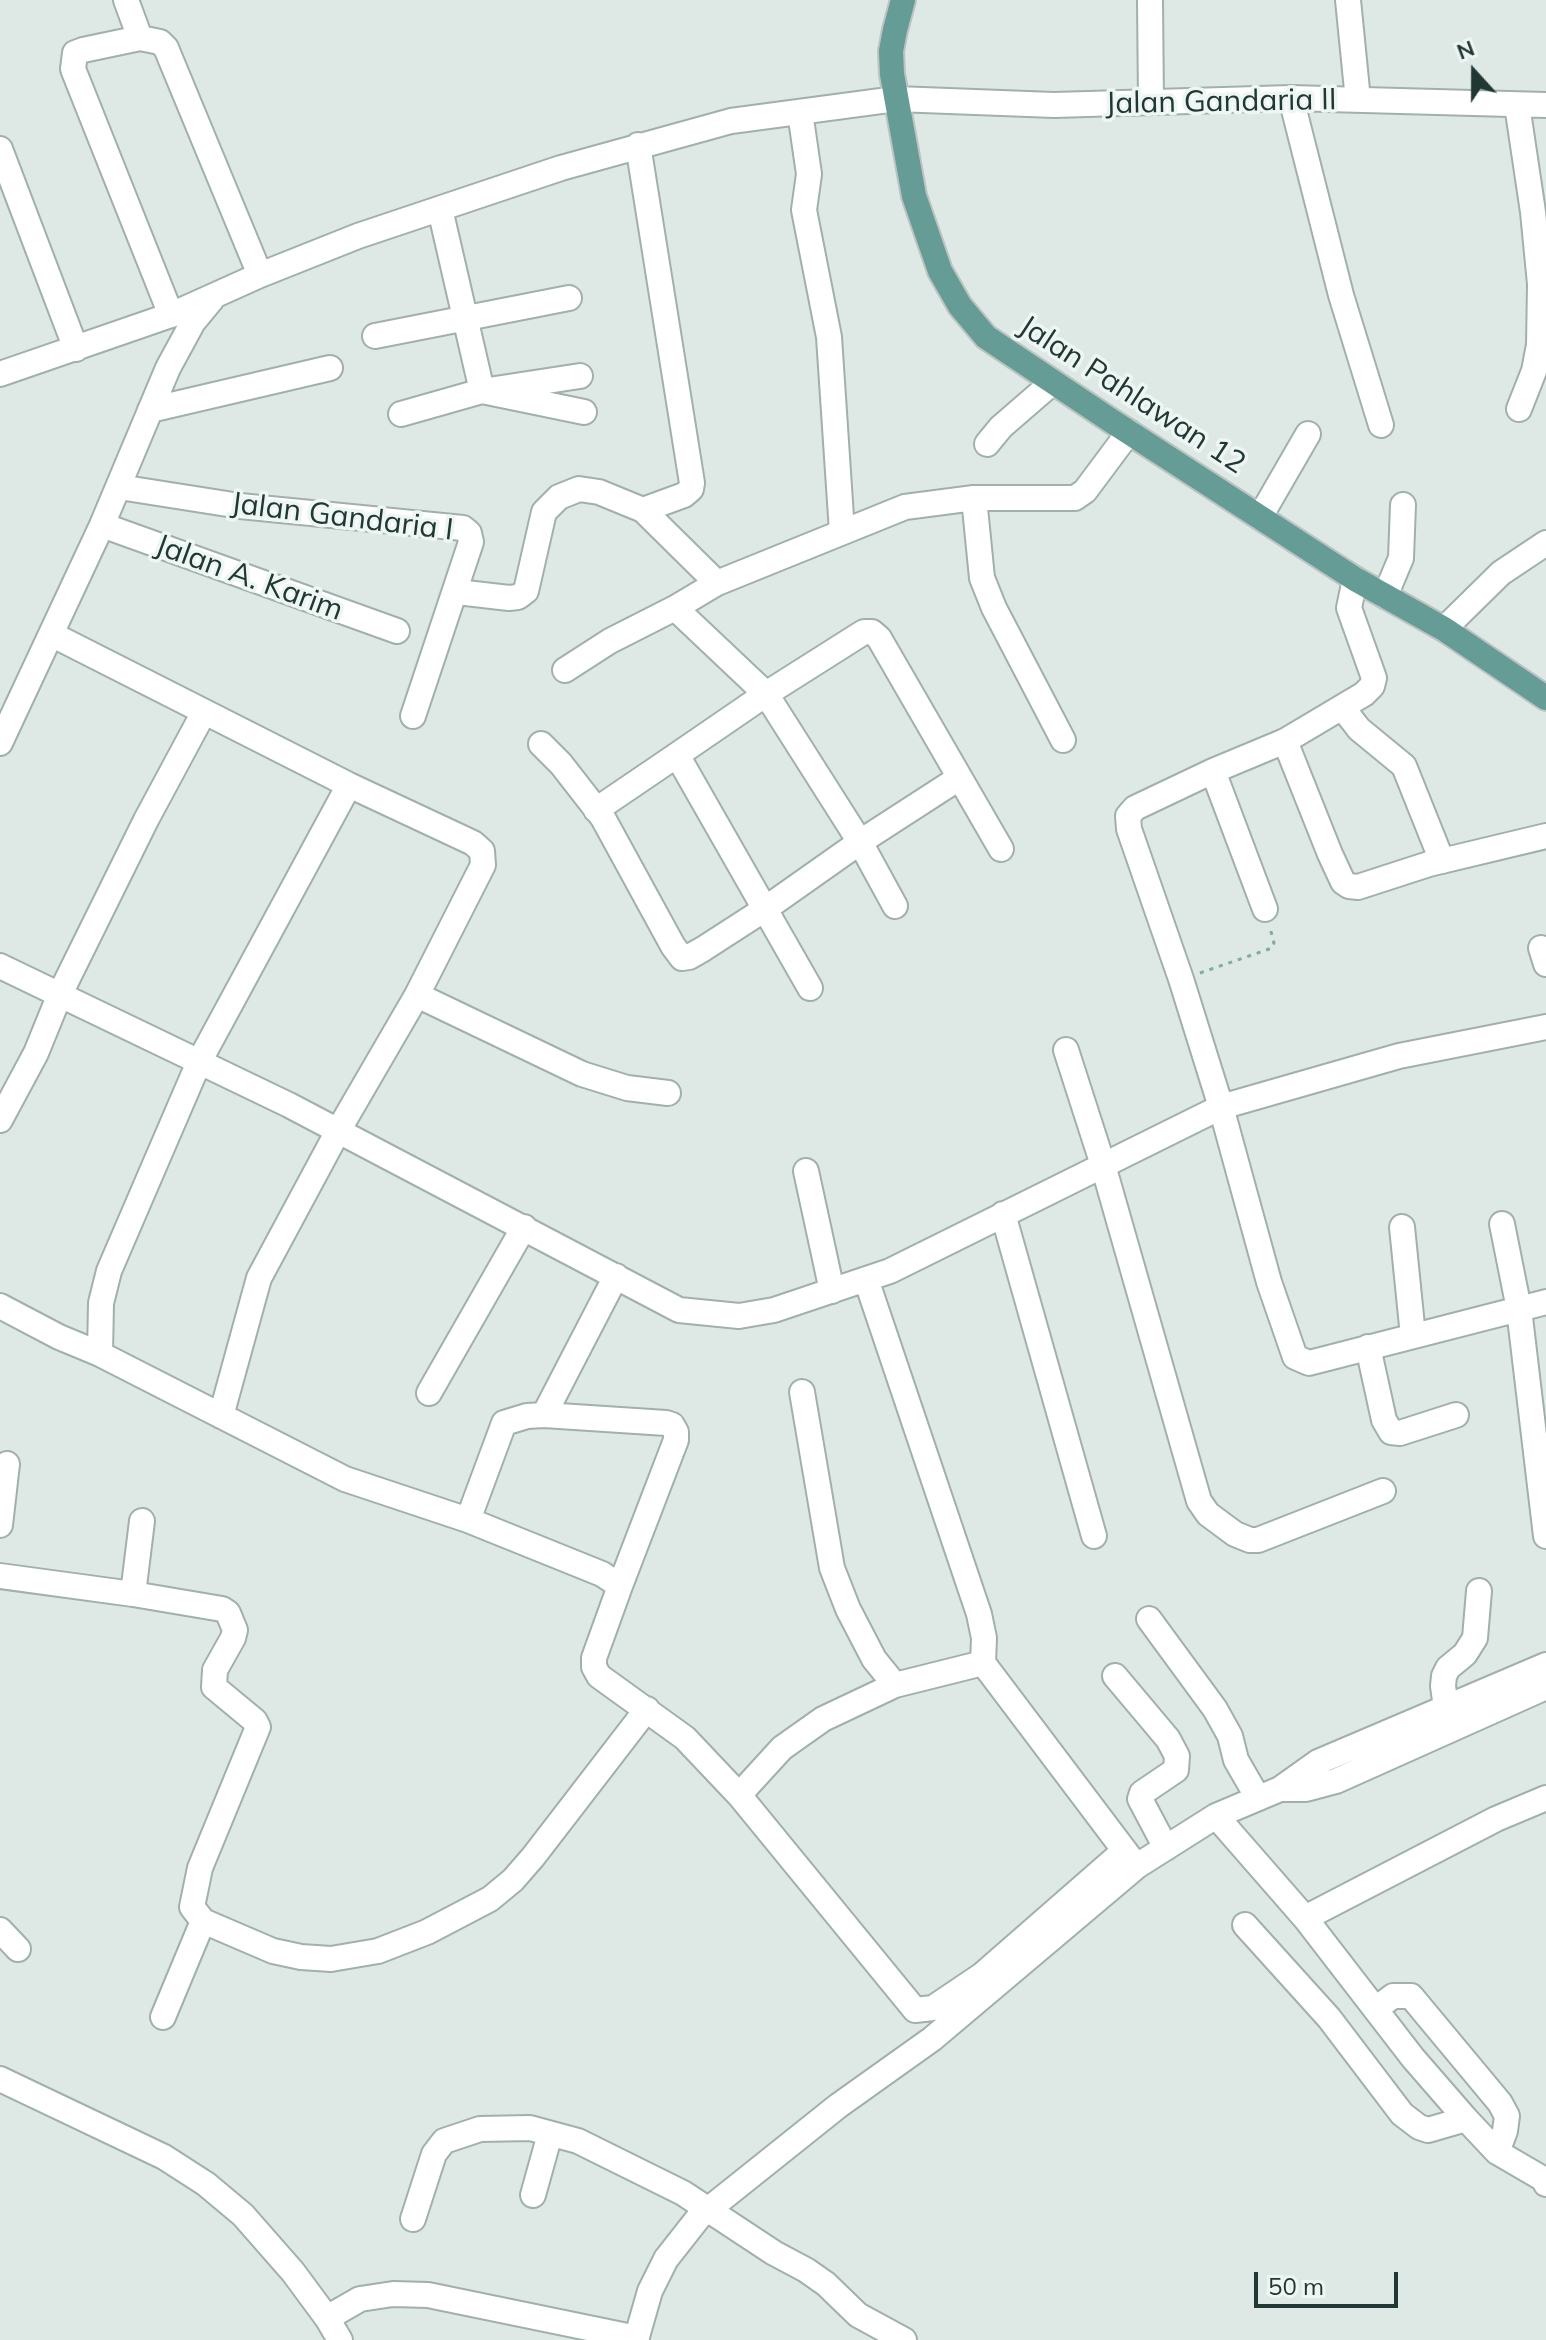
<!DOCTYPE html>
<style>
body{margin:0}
#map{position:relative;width:1546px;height:2340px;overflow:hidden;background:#dee9e5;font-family:Mulish,sans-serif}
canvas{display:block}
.north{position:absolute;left:1434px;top:32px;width:80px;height:80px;-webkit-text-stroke:6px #eef6f3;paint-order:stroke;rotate:339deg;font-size:22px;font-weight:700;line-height:32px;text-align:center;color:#203734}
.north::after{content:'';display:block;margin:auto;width:28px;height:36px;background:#203734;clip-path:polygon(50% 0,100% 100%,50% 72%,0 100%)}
.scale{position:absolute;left:1254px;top:2272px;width:144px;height:36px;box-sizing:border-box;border:4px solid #203734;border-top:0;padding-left:10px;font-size:24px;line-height:28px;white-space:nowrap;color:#203734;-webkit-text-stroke:6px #eef6f3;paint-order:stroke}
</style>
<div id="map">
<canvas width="1546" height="2340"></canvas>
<div class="north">N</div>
<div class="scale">50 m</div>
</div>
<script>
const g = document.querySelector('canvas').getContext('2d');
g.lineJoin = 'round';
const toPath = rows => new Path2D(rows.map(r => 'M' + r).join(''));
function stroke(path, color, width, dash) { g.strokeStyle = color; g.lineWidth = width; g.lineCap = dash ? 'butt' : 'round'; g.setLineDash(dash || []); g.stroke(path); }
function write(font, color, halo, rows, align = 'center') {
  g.font = font + ' Mulish,sans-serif'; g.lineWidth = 7; g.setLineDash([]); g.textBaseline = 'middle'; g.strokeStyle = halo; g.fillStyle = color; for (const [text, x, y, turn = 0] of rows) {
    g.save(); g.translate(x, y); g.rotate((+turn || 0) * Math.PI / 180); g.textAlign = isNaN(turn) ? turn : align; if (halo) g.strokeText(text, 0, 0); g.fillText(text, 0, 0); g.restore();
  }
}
const minor = toPath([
 [126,0,140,38],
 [1150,0,1151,102],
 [1348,0,1358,100],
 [1291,98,1341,295,1381,425],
 [1517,105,1533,212,1540,284,1539,345,1534,371,1519,409],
 [800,112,809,174,804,210,829,337,842,532],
 [638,145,692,483,691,489,684,495,643,510],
 [0,149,76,349],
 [440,209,482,391,580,376],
 [171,315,73,69,75,53,83,50,140,38,160,42,166,48,260,275],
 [375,336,569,298],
 [0,374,171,315,260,275,358,236,561,168,731,121,896,99,1054,105,1291,98,1546,105],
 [150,410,330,368],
 [401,414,482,391,584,412],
 [987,444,1001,427,1053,382],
 [119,487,240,506,463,528,469,533,471,542,413,716],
 [974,498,982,578,994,608,1063,740],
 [1260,517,1308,434],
 [102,525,397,631],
 [1355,579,1349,608,1374,678,1372,686,1364,694,1285,741,1213,771,1135,808,1128,816,1129,829,1181,979,1221,1107,1269,1282,1295,1357,1309,1363,1546,1302],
 [457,592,509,598,518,597,526,591,544,512,559,497,579,489,599,492,643,510,717,583],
 [1385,596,1401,558,1403,505],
 [675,608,766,694,860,842,895,906],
 [1444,629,1501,573,1546,543],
 [51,634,349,785,473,843,482,851,483,865,417,995,338,1131,259,1278,221,1416],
 [565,670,610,641,675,608,717,583,905,507,974,498,1075,498,1085,491,1129,432],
 [1342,707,1359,729,1404,766,1442,861],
 [1285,741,1330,854,1343,882,1349,886,1358,887,1429,864,1546,836],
 [0,743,102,525,168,368,193,322,212,299],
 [541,744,561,764,603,818,673,946,682,958,689,957,703,949,765,909,860,842,959,778],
 [1213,771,1265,909],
 [596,810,677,755],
 [1541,948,1546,964],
 [0,966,289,1105,679,1310,739,1316,774,1310,890,1271,1221,1107,1399,1056,1546,1027],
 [810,988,677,755,766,694,856,637,864,632,872,632,879,638,1001,849],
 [417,995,582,1074,627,1088,668,1093],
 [1066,1050,1103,1165,1199,1501,1208,1514,1235,1534,1250,1540,1258,1540,1383,1491],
 [0,1120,36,1053,60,994,146,820,204,712],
 [806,1171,832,1291],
 [1003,1214,1094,1536],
 [1502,1224,1519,1309,1546,1536],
 [1402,1227,1413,1336],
 [866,1279,979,1614,984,1638,983,1663,1134,1863],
 [0,1306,59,1337,100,1354,345,1479,468,1520,602,1574,620,1586,594,1658,594,1667,599,1676,685,1738,739,1795,915,2010,933,2008,982,1975,1124,1851],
 [1368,1347,1384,1420,1391,1432,1400,1433,1456,1415],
 [100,1354,101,1303,109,1271,199,1062,349,785],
 [802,1392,832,1568,848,1609,874,1659,895,1685],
 [429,1393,524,1227],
 [544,1415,666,1423,672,1425,676,1432,676,1440,620,1586],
 [468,1520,504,1423,527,1416,544,1415,616,1276],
 [0,1525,7,1464],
 [0,1576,133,1594,222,1609,228,1613,235,1630,233,1638,215,1670,214,1687,255,1721,258,1727,200,1868,192,1907,203,1921,273,1951,301,1957,331,1959,378,1951,427,1932,490,1899,513,1880,533,1857,647,1709],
 [133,1594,142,1521],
 [1149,1619,1215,1709,1230,1736,1236,1760,1258,1798],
 [1115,1676,1168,1739,1177,1756,1176,1770,1142,1793,1140,1799,1166,1848],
 [1446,1708,1443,1686,1444,1676,1448,1668,1465,1654,1475,1638,1479,1591],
 [1280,1789,1306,1789,1336,1781,1546,1687],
 [739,1795,782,1748,823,1719,895,1685,983,1663],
 [1216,1816,1305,1918,1413,2058,1466,2119,1497,2152,1545,2180,1546,2184],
 [1305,1918,1496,1819,1546,1798],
 [1245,1925,1329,2018,1402,2114,1419,2127,1428,2130,1466,2119],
 [0,1930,18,1949],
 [1377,2008,1393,1996,1411,1996,1500,2103,1507,2116,1505,2131,1497,2152],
 [163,2017,203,1921],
 [0,2079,164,2157,206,2184,243,2215,293,2272,327,2318,360,2299,393,2294,428,2295,637,2338],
 [533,2195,550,2134],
 [413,2219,434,2154,444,2141,480,2129,530,2128,578,2141,683,2193,774,2253,806,2270,826,2284,858,2315,904,2340],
 [327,2318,340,2340],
 [636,2340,650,2291,666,2259,699,2217,838,2106,932,2039,1137,1866,1216,1816,1280,1789,1318,1762,1546,1665]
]);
const major = toPath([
 [903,0,895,30,891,51,892,74,914,196,940,271,960,306,986,337,1110,420,1355,579,1444,629,1546,698]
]);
stroke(minor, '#a1b0ac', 28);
stroke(major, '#bcc3c2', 28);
stroke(toPath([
 [1200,973,1272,948,1274,943,1270,928]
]), '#80aba3', 3, [4, 6]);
stroke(minor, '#fff', 24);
stroke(major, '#659c95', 24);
write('30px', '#203734', '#eef6f3', [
 ["Jalan Gandaria II",1221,102,-1],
 ["Jalan Pahlawan 12",1132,395,33],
 ["Jalan Gandaria I",342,517,7],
 ["Jalan A. Karim",249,578,20]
]);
</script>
